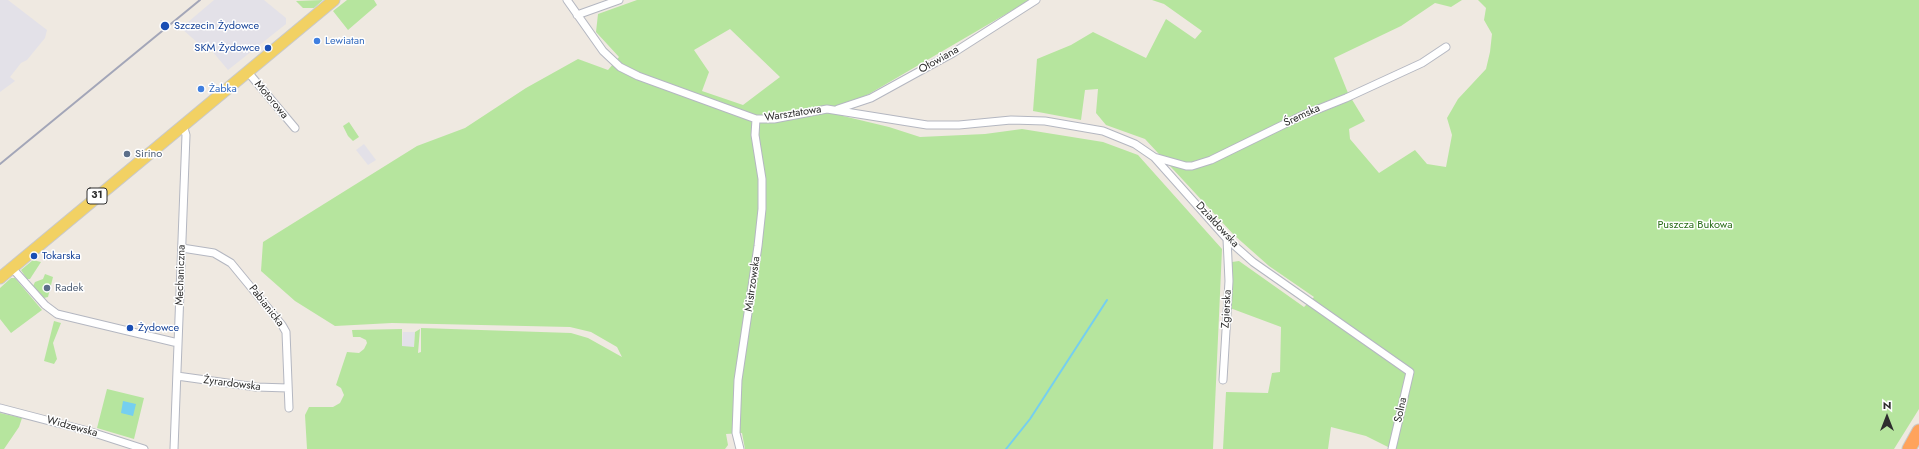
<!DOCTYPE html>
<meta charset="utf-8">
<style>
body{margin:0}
#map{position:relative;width:1919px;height:449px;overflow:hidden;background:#efe9e1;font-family:Jost,sans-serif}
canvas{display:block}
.north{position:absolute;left:1867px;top:397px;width:40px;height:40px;-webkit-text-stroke:3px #fff;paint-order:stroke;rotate:0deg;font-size:11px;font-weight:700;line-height:16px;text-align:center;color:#2e2e2e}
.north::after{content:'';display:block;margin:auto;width:14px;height:18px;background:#2e2e2e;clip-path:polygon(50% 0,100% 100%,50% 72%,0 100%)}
</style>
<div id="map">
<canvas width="1919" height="449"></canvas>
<div class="north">N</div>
</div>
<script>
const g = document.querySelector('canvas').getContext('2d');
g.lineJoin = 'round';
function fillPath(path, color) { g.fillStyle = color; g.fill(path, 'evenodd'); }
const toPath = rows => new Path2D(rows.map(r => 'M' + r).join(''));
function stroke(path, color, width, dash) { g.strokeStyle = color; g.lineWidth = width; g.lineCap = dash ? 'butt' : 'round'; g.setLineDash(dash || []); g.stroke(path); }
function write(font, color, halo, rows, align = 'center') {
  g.font = font + ' Jost,sans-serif'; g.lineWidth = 3; g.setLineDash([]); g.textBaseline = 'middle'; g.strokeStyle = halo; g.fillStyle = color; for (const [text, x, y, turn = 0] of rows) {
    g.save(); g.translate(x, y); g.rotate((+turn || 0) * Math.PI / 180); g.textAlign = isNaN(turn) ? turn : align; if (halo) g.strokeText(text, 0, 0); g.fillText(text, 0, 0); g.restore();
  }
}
fillPath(toPath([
 [0,0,8,0,47,30,45,38,27,60,21,63,10,77,15,81,0,92],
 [214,0,264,0,286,18,286,24,228,70,212,51,209,53,181,28],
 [364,144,376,160,368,165,356,150],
 [403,332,415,332,414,347,402,347]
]), '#e3e1e8');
fillPath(toPath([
 [323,0,314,8,303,8,296,1],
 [347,0,374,0,377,5,348,30,333,11],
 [637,0,1030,0,869,94,850,103,843,116,889,127,920,137,985,134,1022,129,1103,142,1138,155,1222,249,1213,449,745,449,742,433,726,434,728,445,725,449,307,449,305,415,309,407,333,407,340,403,344,395,341,388,336,385,347,352,359,353,364,349,367,343,366,340,360,337,353,337,352,330,402,329,402,346,414,347,415,332,420,329,418,353,421,352,421,328,571,333,588,338,622,357,617,347,591,332,570,327,392,323,335,326,295,301,261,271,263,242,417,146,465,128,526,88,578,59,608,70,619,57,596,32,598,14],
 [730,29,780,77,743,105,702,91,709,72,694,50],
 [1152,0,1462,0,1451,7,1435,3,1401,26,1334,58,1348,93,1365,121,1349,129,1350,139,1379,173,1415,150,1427,164,1446,167,1452,135,1447,118,1458,99,1486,69,1490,52,1492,34,1484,20,1486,8,1478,0,1919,0,1919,409,1894,449,1392,449,1366,436,1331,427,1328,449,1223,449,1226,392,1268,393,1272,373,1280,372,1281,327,1230,308,1232,262,1239,261,1304,307,1314,297,1269,266,1234,235,1145,139,1106,125,1096,113,1098,89,1085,90,1081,120,1033,111,1037,59,1071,45,1093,32,1146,58,1166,19,1195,39,1202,31,1164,4],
 [349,122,359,137,353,141,348,136,343,126],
 [33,260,41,262,30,279,27,279,21,270],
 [45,274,53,277,48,297,44,298,33,286,35,282,43,279],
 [11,278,15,278,42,310,11,333,0,319,0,288],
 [54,321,61,323,53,343,57,359,54,364,44,361],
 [107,389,144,398,134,439,97,428],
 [0,413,22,418,19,427,4,449,0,449]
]), '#b6e59e');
fillPath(toPath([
 [123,401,136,404,133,416,121,413]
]), '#75cff0');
stroke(toPath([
 [1006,449,1030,419,1107,300]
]), '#75cff0', 2);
const minor = toPath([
 [567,0,603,51,620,67,638,76,756,119,774,119,827,109,927,125,959,125,1011,120,1045,121,1103,131,1135,144,1154,157,1227,239,1253,262,1410,372,1392,449],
 [577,15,619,0],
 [247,71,295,128],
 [838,109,871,98,911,76,953,53,1036,0],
 [1154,157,1186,166,1192,166,1211,160,1301,116,1346,98,1422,63,1446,47],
 [182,248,214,253,231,263,282,325,286,332,289,408],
 [12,268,45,305,57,314,178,343],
 [177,376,256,387,288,388],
 [1223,380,1229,281,1227,239],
 [0,408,88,431,144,449],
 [174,449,186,135,183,125],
 [740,449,736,433,738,380,758,246,762,209,762,179,755,135,756,119]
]);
const primary = toPath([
 [0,278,334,0]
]);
const motorway = toPath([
 [1909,449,1919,431]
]);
stroke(minor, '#b4b7c1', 9);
stroke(primary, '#c9c9c9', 13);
stroke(motorway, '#c9c9c9', 15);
stroke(minor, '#fff', 7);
stroke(primary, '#f2d163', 11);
stroke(motorway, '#ffa35c', 13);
stroke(toPath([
 [0,164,200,0]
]), '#a3a6b8', 2);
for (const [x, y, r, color] of [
 [165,26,5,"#1a4fb4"],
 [317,41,4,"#3f7fe0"],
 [268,48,4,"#1a4fb4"],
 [201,89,4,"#3f7fe0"],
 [127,154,4,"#5c6f8a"],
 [34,256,4,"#1a4fb4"],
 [47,288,4,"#5c6f8a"],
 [130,328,4,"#1a4fb4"]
]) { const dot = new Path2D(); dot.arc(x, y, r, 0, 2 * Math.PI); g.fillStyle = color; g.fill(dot); stroke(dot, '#fff', 1.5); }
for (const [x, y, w] of [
 [97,196,20]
]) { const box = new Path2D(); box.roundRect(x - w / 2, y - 8, w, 16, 3); g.fillStyle = '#fff'; g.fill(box); stroke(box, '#2e2e2e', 1); }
write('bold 10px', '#2e2e2e', null, [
 ["31",97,196]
]);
write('11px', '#164399', '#fff', [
 ["Szczecin Żydowce",174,26],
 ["SKM Żydowce",260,48,"right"],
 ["Tokarska",42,256],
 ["Żydowce",138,328]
], 'left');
write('11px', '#366cbe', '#fff', [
 ["Lewiatan",325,41],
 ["Żabka",209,89]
], 'left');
write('11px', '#2e2e2e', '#fff', [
 ["Ołowiana",939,60,-30],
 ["Motorowa",271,100,50],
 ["Warsztatowa",793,114,-9],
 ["Śremska",1302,116,-25],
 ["Działdowska",1217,225,47],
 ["Mechaniczna",181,275,-88],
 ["Mistrzowska",753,284,-82],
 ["Pabianicka",266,306,52],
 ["Zgierska",1227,309,-87],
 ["Żyrardowska",232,384,7],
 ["Solna",1401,410,-78],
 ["Widzewska",72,427,15]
]);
write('11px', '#4e5e75', '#fff', [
 ["Sirino",135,154],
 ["Radek",55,288]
], 'left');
write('11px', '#2c6e1b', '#fff', [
 ["Puszcza Bukowa",1695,225]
]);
</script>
